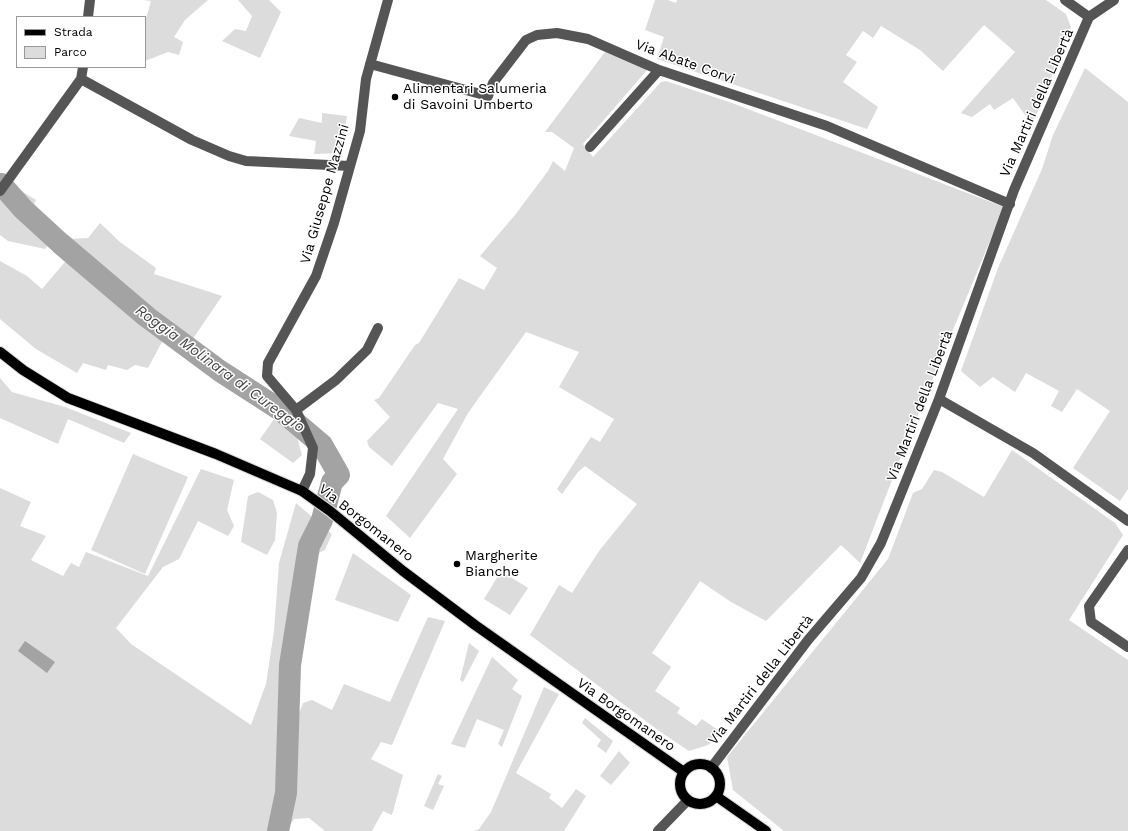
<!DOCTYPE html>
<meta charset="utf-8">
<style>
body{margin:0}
#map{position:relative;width:1128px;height:831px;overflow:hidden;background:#fff;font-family:"Work Sans",sans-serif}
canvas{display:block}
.legend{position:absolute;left:16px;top:16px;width:130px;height:52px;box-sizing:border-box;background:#fff;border:1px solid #999;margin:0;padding:5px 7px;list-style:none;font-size:12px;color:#000}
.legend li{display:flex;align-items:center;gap:8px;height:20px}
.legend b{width:20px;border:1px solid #999}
</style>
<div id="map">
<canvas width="1128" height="831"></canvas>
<ul class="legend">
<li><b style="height:5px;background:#000"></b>Strada</li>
<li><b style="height:11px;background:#dcdcdc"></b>Parco</li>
</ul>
</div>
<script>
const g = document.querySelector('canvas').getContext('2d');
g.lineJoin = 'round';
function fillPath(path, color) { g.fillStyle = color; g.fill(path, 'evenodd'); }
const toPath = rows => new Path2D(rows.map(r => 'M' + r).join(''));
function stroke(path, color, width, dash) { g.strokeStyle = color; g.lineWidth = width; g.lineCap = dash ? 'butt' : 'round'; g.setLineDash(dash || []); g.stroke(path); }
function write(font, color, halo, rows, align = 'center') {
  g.font = font + ' "Work Sans",sans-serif'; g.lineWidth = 3; g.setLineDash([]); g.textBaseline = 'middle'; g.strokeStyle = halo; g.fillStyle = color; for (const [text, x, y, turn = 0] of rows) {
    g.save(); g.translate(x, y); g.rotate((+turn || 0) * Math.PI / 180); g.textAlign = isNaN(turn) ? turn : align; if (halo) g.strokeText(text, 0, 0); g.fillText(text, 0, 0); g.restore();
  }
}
fillPath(toPath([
 [143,0,208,0,185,20,174,37,183,42,179,55,168,52,145,61,145,22,151,1],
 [238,0,269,0,281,12,260,58,222,41,235,29,246,31,252,16],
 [655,0,668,0,676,3,677,0,1046,0,1066,14,1071,27,1035,118,1030,122,1013,98,994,110,990,104,972,117,961,113,1015,52,984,25,943,71,920,50,881,26,873,38,863,31,846,55,857,62,843,82,878,107,867,129,657,59,664,37,645,30],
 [605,52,648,69,583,144,593,157,661,82,666,81,732,103,1004,207,909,436,860,563,841,545,766,621,731,602,700,581,652,653,671,667,655,691,680,708,677,713,696,726,702,719,722,733,708,745,689,751,662,733,530,635,559,585,572,593,599,551,637,504,585,466,578,472,562,494,557,489,591,437,600,442,614,419,559,387,579,352,526,332,468,413,443,459,457,474,410,538,386,516,458,409,438,403,392,466,369,447,367,441,390,417,374,400,379,398,415,345,419,343,459,278,484,290,497,268,480,256,515,215,548,171,553,161,565,171,574,148,552,132,545,132],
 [1085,68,1128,102,1128,489,1120,501,1073,468,1110,411,1077,389,1062,412,1051,406,1059,391,1026,373,1015,392,993,377,980,387,961,371,998,268,1042,169,1053,135],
 [322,113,347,116,341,153,314,154,316,141,289,136,299,118,322,123],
 [12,185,36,200,32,208,69,239,88,238,100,223,120,242,156,268,154,274,222,296,190,343,201,352,194,364,163,340,148,368,135,365,127,370,108,365,106,370,83,363,77,373,36,349,0,319,0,261,27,276,42,289,75,250,52,239,45,249,8,241,0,235,0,200],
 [0,378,12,392,65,407,131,433,124,443,68,419,58,444,0,418],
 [264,388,289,409,302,455,293,463,260,439,279,412,258,397],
 [1012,450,1115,523,1123,535,1069,620,1128,660,1128,831,784,831,733,790,727,757,888,559,913,493,922,489,934,470,942,472,984,497],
 [133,454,188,477,145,574,91,550],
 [201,469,234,480,227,510,234,526,228,536,198,521,179,559,163,567,116,628,131,644,251,725,266,684,274,631,279,563,296,503,332,534,325,550,311,557,298,591,284,663,287,703,279,778,297,778,295,724,303,703,312,700,332,710,344,684,390,702,428,617,445,621,392,745,381,742,371,759,403,775,392,815,383,811,372,831,325,831,309,818,294,819,286,831,0,831,0,488,31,502,20,526,46,536,31,560,63,576,71,563,79,567,86,552,148,576],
 [258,492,273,500,277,513,275,540,267,555,241,542,248,496],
 [353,553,411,595,398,622,335,600],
 [501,571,528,588,510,615,484,599],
 [469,643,479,651,463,682,460,680],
 [492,657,518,680,512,689,522,696,502,747,498,744,504,730,477,719,465,748,451,744],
 [544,687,559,694,516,773,551,794,549,798,562,808,576,789,586,796,564,831,474,831,479,829,491,812],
 [585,718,613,741,606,753,597,746,601,740,582,723],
 [619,751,630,763,611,785,600,776],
 [438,774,442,776,438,784,444,786,433,810,424,806]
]), '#dcdcdc');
fillPath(toPath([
 [25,641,55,662,47,673,18,651]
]), '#a3a3a3');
stroke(toPath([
 [1,184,23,209,60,243,147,317,220,371,282,411,322,445,339,475,332,482,322,520,309,546,290,665,286,793,278,831]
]), '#a3a3a3', 22);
const major = toPath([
 [0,352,23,370,68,398,216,454,302,491,330,511,403,571,475,625,684,772],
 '680 784a20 20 0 1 1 40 0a20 20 0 1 1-40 0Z',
 [716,796,766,831]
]);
stroke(major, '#dbdbdb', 12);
stroke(toPath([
 [1065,0,1089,17],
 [88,17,90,0],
 [1089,17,1114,0],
 [370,64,488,96,493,83,526,40,537,35,557,33,588,39,659,70,827,126,1010,204],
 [81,79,192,140,229,156,246,161,350,166],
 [590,147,659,70],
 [0,191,81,79,83,67],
 [939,399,1033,453,1128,521],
 [296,410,336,380,367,350,378,328],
 [302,491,310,474,313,448,296,410,267,376,268,363,316,276,334,223,360,131,366,79,388,0],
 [1128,550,1089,606,1091,622,1128,647],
 [711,768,808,640,861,578,881,543,939,399,1014,190,1089,17],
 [658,831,688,800]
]), '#555', 10);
stroke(major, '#000', 10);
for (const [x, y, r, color] of [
 [395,97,4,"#000"],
 [457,564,4,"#000"]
]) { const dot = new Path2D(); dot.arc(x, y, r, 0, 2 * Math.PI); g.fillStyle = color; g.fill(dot); stroke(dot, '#fff', 1.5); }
write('14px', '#000', '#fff', [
 ["Via Abate Corvi",685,62,20],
 ["Via Martiri della Libertà",1037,103,-66],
 ["Via Giuseppe Mazzini",325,194,-74],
 ["Via Martiri della Libertà",920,406,-69],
 ["Via Borgomanero",366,523,38],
 ["Via Martiri della Libertà",761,680,-52],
 ["Via Borgomanero",626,715,35]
]);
write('14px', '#000', '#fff', [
 ["Alimentari Salumeria",403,89],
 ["di Savoini Umberto",403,105],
 ["Margherite",465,556],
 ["Bianche",465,572]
], 'left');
write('italic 15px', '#444', '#fff', [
 ["Roggia Molinara di Cureggio",220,369,36]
]);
</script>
